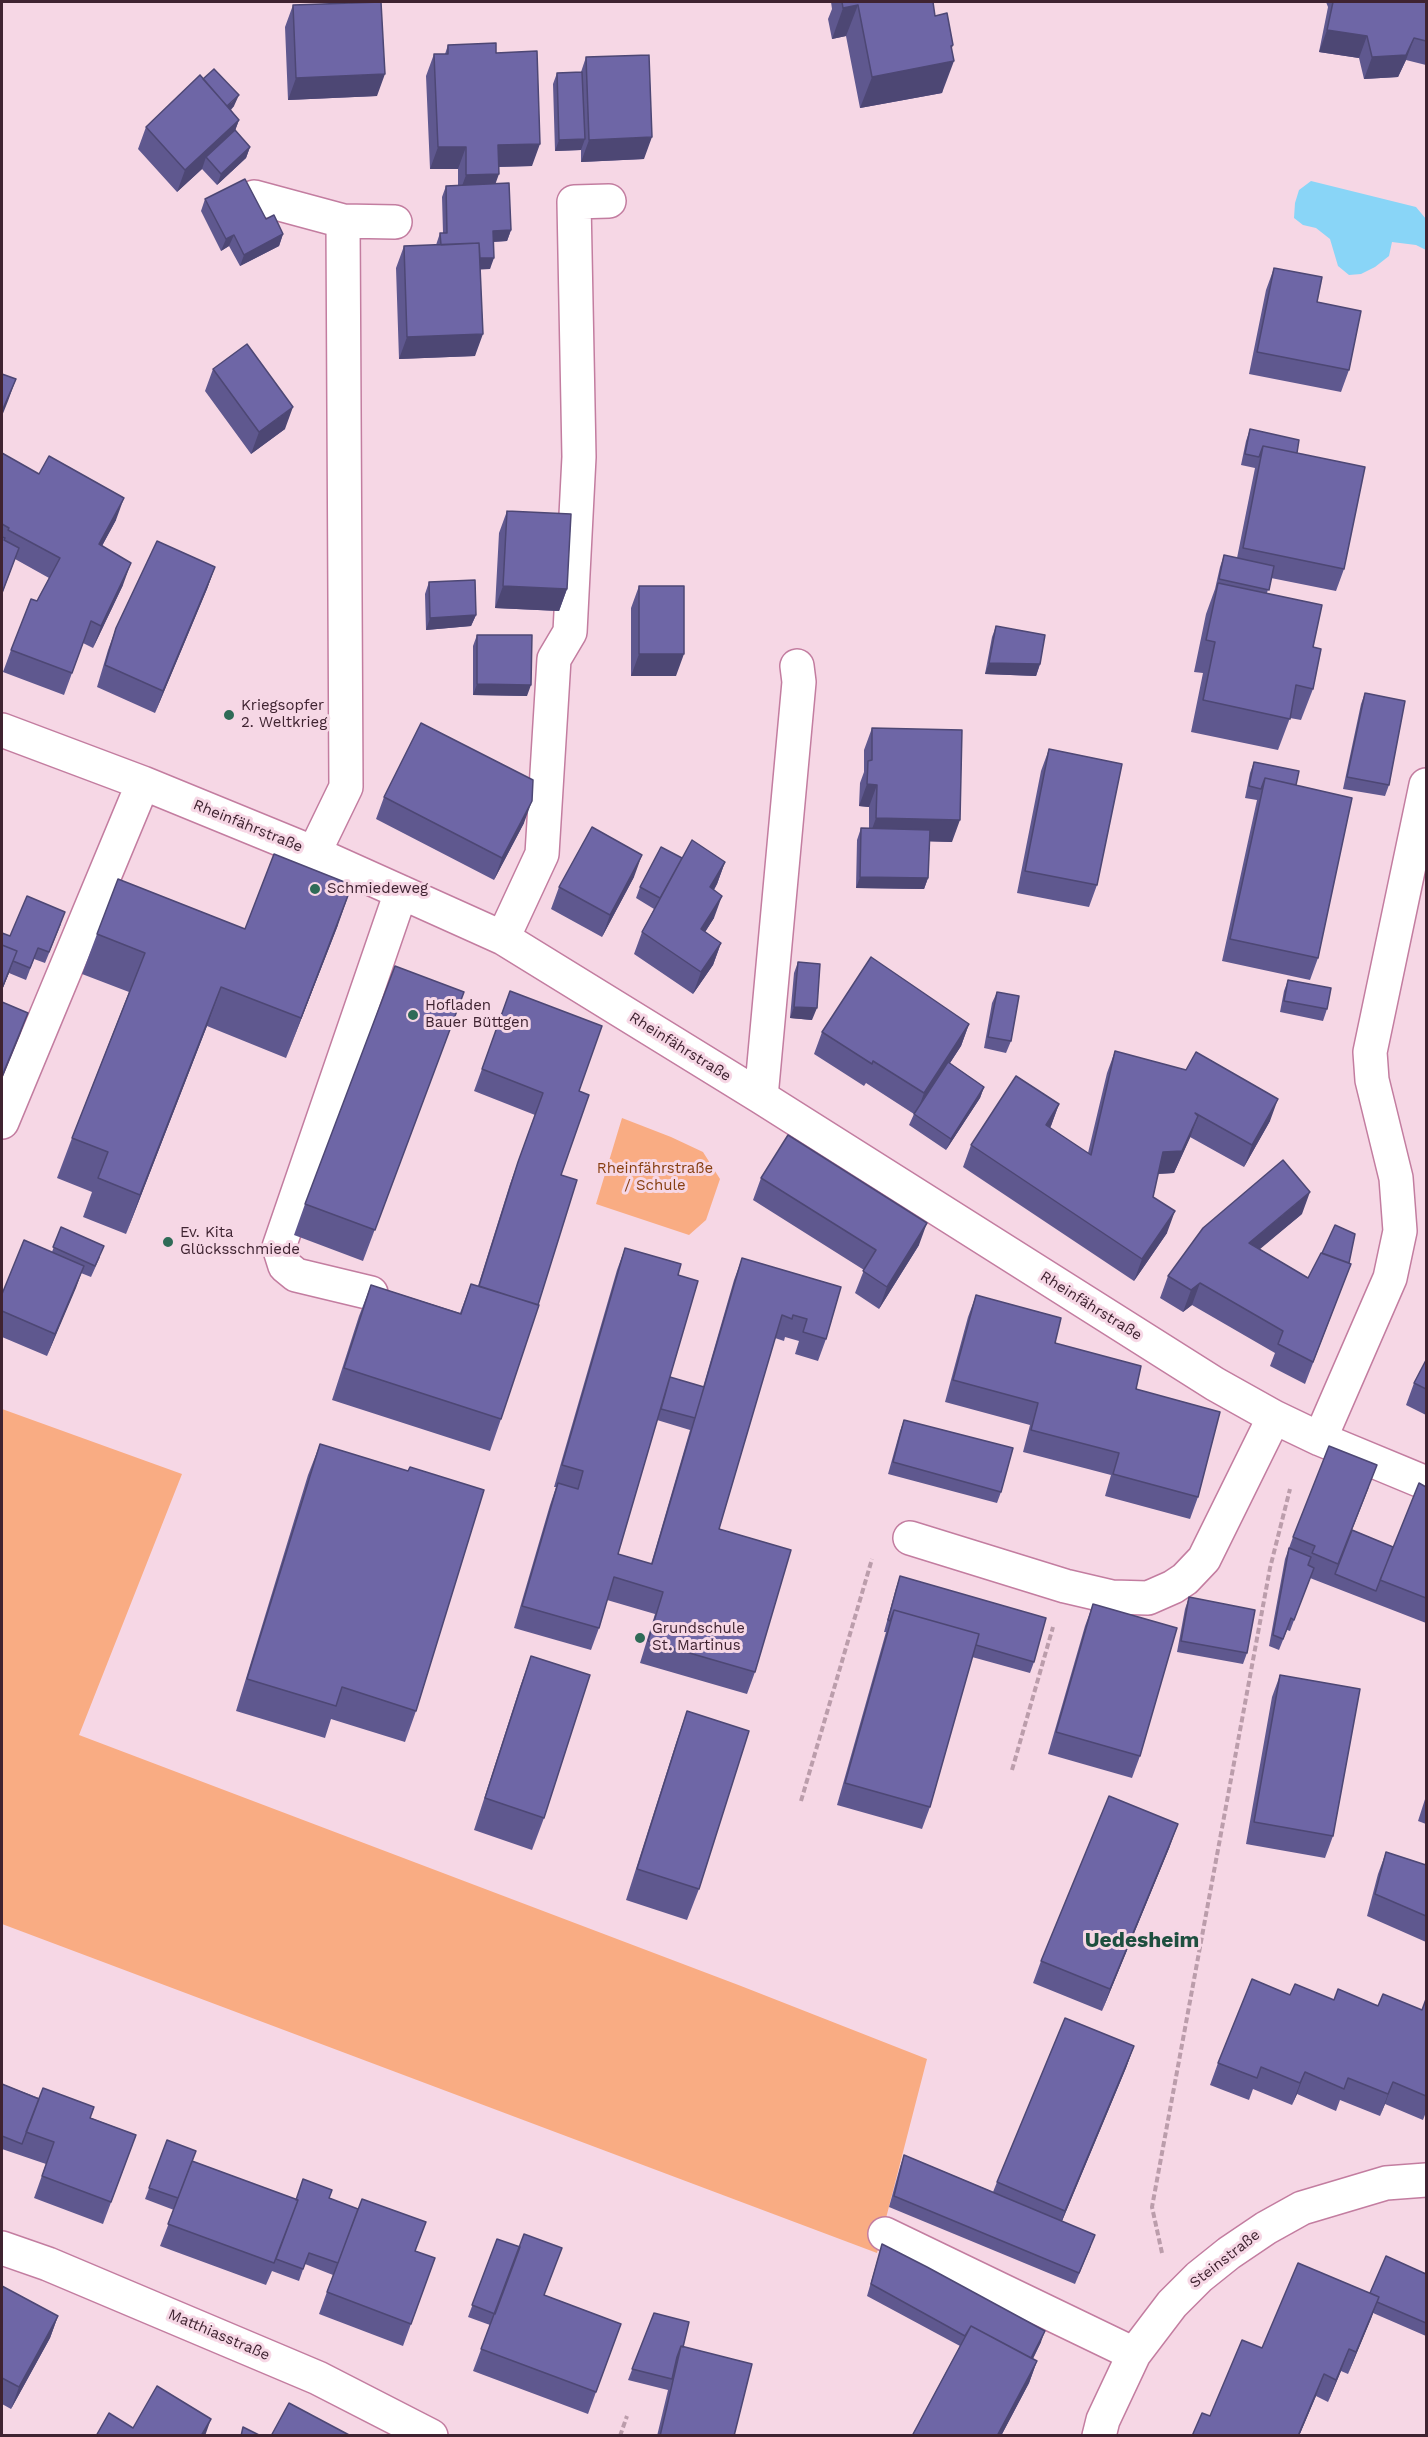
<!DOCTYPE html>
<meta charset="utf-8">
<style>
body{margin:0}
#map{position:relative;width:1428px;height:2437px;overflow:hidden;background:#f6d7e5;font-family:"Work Sans",sans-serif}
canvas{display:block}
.frame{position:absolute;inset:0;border:3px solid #3f2331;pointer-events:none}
</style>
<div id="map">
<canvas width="1428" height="2437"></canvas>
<div class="frame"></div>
</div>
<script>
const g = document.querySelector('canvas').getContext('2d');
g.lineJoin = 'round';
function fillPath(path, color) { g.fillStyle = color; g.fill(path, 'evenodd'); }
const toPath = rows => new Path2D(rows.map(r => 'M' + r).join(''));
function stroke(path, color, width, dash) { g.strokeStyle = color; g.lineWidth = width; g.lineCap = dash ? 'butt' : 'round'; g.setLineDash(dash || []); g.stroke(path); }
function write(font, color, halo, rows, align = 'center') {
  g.font = font + ' "Work Sans",sans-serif'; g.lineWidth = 6; g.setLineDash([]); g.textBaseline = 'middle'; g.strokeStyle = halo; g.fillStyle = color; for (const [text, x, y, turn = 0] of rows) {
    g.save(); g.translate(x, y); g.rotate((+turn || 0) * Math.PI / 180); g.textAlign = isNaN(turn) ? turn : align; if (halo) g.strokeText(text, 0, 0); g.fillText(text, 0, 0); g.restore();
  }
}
fillPath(toPath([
 [622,1118,671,1137,703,1152,720,1179,706,1220,689,1235,596,1204],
 [2,1409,182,1474,79,1735,741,1986,927,2059,877,2253,2,1924]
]), '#f9ac83');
fillPath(toPath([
 [1311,181,1416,207,1426,219,1426,250,1416,245,1392,242,1389,256,1375,267,1361,274,1349,275,1338,266,1330,239,1316,228,1303,225,1294,218,1295,203,1299,190]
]), '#89d5f7');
const minor = toPath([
 [254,197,343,221,346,787,314,853],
 [343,221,395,222],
 [2,730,143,783,314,853,503,938,761,1097,1215,1384,1274,1417,1320,1439,1426,1483],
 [503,938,542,854,554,659,570,632,579,457,574,202,609,201],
 [761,1097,799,682,797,666],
 [2,1122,143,783],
 [371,1293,296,1275,285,1266,279,1247,401,892],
 [1320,1439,1390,1278,1400,1231,1396,1178,1372,1080,1370,1052,1426,785],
 [910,1538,1065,1586,1112,1597,1148,1598,1173,1587,1185,1579,1204,1559,1274,1417],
 [885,2234,1134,2354],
 [2,2248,48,2264,318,2378,431,2436],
 [1099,2436,1103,2420,1134,2354,1172,2304,1199,2277,1229,2253,1266,2228,1302,2208,1386,2183,1426,2180]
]);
stroke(minor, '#c37da0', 36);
stroke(toPath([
 [1012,1770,1053,1627],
 [801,1801,872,1559],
 [1162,2253,1152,2207,1270,1568,1290,1489],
 [620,2436,627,2416]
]), '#bb9dab', 4, [6, 3]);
stroke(minor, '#fff', 33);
fillPath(toPath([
 [831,2,933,2,935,16,952,50,942,93,860,108,846,36,832,39,828,19,832,9],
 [1326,2,1426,2,1426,65,1406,60,1398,77,1364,79,1359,58,1319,52,1328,7],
 [293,5,377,96,288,100,285,27],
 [448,45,496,53,532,166,499,167,495,184,511,230,507,241,493,242,490,269,480,269,475,356,399,359,396,268,404,246,436,245,440,233,443,233,442,197,446,186,458,186,458,169,430,169,426,76,434,54,445,54],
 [586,57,644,159,581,162,581,150,555,151,553,84,557,73,581,72],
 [203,79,234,106,231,110,239,120,235,130,250,147,246,158,217,185,202,169,177,192,138,149,146,127],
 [205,199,266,219,283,234,279,246,240,266,229,246,221,251,201,211],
 [1274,268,1317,302,1349,370,1341,392,1249,374,1266,290],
 [213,369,285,429,251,454,205,391],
 [1250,429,1297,453,1344,569,1336,591,1271,578,1267,593,1313,647,1313,689,1301,720,1290,718,1278,750,1191,732,1203,673,1194,672,1206,614,1215,589,1220,567,1224,555,1237,558,1255,468,1241,465,1246,441],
 [2,453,116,520,102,546,123,585,93,648,83,643,64,695,3,672,11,650,49,578,15,559,2,594],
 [507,511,567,589,559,611,495,608,499,533],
 [215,567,207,589,155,713,97,687,108,650,116,628],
 [429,582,476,615,471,626,426,630,425,594],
 [639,586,676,676,631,676,631,608],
 [996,626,1040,664,1036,676,985,674,992,637],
 [477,635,527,696,473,695,473,646],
 [1365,693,1389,785,1385,796,1343,789,1361,704],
 [872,728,952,842,929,841,928,878,924,889,856,888,857,840,861,828,869,829,869,807,859,806,860,783,864,772,864,750],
 [1049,749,1097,885,1089,907,1017,893,1041,771],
 [1254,762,1296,785,1318,958,1310,980,1222,961,1257,800,1245,798,1250,773],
 [384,797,524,823,494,880,376,819],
 [682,858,725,862,717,884,714,890,714,918,705,932,721,943,713,965,693,994,634,954,642,932,654,909,636,898,640,887],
 [634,877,602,937,551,909,559,887],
 [61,924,45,963,34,959,26,980,9,973,2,990,10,936],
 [338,925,286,1058,207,1026,126,1234,83,1217,92,1192,57,1178,72,1138,129,992,82,974,97,934],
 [798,962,812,1020,790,1018,794,973],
 [1288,980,1327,1009,1323,1021,1280,1012,1284,991],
 [510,991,579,1091,561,1175,501,1419,490,1451,332,1400,359,1316,371,1285,460,1313,471,1284,478,1286,510,1184,535,1115,474,1091],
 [464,992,363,1261,294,1235,305,1204],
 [997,992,1011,1041,1006,1053,984,1048,992,1003],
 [969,1024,961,1046,950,1063,984,1087,980,1098,946,1150,909,1125,914,1114,866,1083,864,1086,814,1054,822,1032],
 [1115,1051,1270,1121,1244,1167,1190,1137,1174,1173,1158,1174,1153,1197,1167,1233,1134,1281,963,1167,971,1145,1059,1104,1050,1128,1088,1153,1107,1073],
 [761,1178,919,1245,879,1309,855,1293,864,1270,753,1200],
 [1302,1214,1259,1249,1308,1278,1349,1263,1351,1264,1305,1384,1270,1366,1275,1353,1192,1305,1183,1312,1160,1298,1168,1276],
 [61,1227,100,1257,91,1277,81,1273,47,1356,2,1337,2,1294,52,1252],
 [625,1248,678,1275,670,1377,703,1387,734,1280,742,1258,841,1287,826,1339,818,1361,795,1354,799,1341,785,1337,784,1341,775,1338,719,1529,755,1672,747,1694,640,1663,655,1614,607,1600,599,1628,591,1650,514,1628,550,1505,556,1487,554,1487,617,1270],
 [657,1420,690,1430,651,1564,618,1554],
 [976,1295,1055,1343,1136,1389,1198,1497,1190,1519,1105,1496,1111,1475,1023,1452,1030,1425,945,1402,968,1317],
 [1426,1360,1426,1415,1406,1405,1414,1383],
 [904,1420,1001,1492,997,1503,888,1474,900,1431],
 [320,1444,408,1471,416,1711,405,1742,331,1719,325,1738,236,1711,308,1475],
 [1369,1487,1352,1530,1393,1547,1426,1487,1426,1623,1310,1578,1290,1631,1287,1630,1279,1650,1269,1646,1285,1559,1293,1537],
 [900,1576,1034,1662,1030,1673,972,1657,930,1807,922,1829,837,1805,886,1632,884,1632,896,1588],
 [1189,1597,1247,1653,1243,1664,1177,1652,1185,1609],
 [1093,1604,1140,1756,1132,1778,1048,1754,1085,1626],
 [531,1656,544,1818,532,1850,474,1830,520,1687],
 [1280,1675,1333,1836,1325,1858,1246,1844,1272,1697],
 [687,1711,699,1889,687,1920,626,1900,676,1743],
 [1426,1796,1426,1824,1418,1821],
 [1170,1846,1102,2011,1033,1983,1041,1961],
 [1386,1852,1426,1865,1426,1942,1367,1916,1378,1874],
 [1290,1995,1422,2010,1426,1999,1426,2112,1423,2120,1385,2104,1380,2116,1340,2100,1336,2111,1297,2094,1292,2105,1253,2089,1249,2100,1210,2085,1218,2063],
 [1134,2046,1126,2068,1062,2221,1091,2246,1075,2284,889,2207,900,2167,904,2155,993,2192,997,2182],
 [2,2084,136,2135,103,2224,34,2198,46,2164,2,2149],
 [167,2140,192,2161,296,2200,329,2198,415,2251,435,2258,403,2346,319,2314,333,2275,305,2264,299,2281,272,2271,266,2285,160,2246,174,2210,145,2199],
 [497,2239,544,2295,621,2324,588,2414,473,2371,490,2325,468,2317],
 [882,2244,1041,2342,1033,2359,1037,2361,1029,2383,1001,2436,912,2436,960,2346,867,2296],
 [1426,2274,1426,2336,1373,2313,1348,2374,1341,2371,1328,2402,1316,2396,1299,2436,1192,2436,1210,2416,1262,2348,1370,2293],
 [2,2286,58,2316,50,2338,11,2409,2,2404],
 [654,2313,683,2347,734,2436,657,2436,668,2390,628,2380]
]), '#5f588f');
fillPath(toPath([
 [858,5,846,36,832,39,843,8],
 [1327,30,1367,36,1359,58,1319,52],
 [1414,38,1406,60,1398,77,1364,79,1372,57],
 [953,45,947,62,954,61,942,93,860,108,872,77],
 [385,74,377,96,288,100,296,78],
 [239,95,234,106,216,124,221,113],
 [239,120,231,142,206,157,202,169,177,192,185,170],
 [652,137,644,159,581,162,589,140],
 [585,139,581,150,555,151,559,140],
 [540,144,532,166,490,167,498,145],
 [250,147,246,158,217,185,221,174],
 [438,147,466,147,458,169,430,169],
 [499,174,491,196,458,197,466,175],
 [511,230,507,241,489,242,493,231],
 [283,234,279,246,240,266,244,255],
 [234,235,229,246,221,251,226,239],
 [476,258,494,258,490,269,472,270],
 [483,334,475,356,399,359,407,337],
 [16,379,8,401,2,416,2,411],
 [293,407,285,429,251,454,259,432],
 [124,498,116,520,91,566,99,544],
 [131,563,123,585,93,648,101,626],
 [215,567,207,589,155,713,163,691],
 [503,586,567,589,559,611,495,608],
 [476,615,471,626,426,630,430,618],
 [639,654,684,654,676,676,631,676],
 [989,663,1040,664,1036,676,985,674],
 [477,684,531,685,527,696,473,695],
 [867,784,877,785,869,807,859,806],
 [532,801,524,823,494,880,502,858],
 [876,818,960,820,952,842,868,840],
 [642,855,634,877,602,937,610,915],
 [725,862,717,884,702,909,710,887],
 [860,877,928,878,924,889,856,888],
 [352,885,338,925,286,1058,301,1018],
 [722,896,714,918,693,951,701,929],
 [721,943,713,965,693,994,701,972],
 [17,951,9,973,2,990,2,988],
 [221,987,207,1026,126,1234,140,1195],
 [794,1007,817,1008,812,1020,790,1018],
 [28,1013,20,1035,2,1079,2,1076],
 [969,1024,961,1046,916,1115,924,1093],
 [984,1087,980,1098,946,1150,951,1139],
 [1278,1099,1270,1121,1244,1167,1252,1145],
 [1059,1104,1051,1126,1038,1147,1046,1125],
 [1198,1116,1190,1138,1174,1173,1155,1174,1163,1152],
 [1310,1192,1302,1214,1241,1265,1249,1243],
 [1175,1211,1167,1233,1134,1281,1142,1259],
 [927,1223,919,1245,879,1309,887,1287],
 [84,1266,76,1288,47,1356,55,1334],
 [1200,1283,1192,1305,1183,1312,1191,1290],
 [1178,1824,1170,1846,1102,2011,1110,1989],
 [1134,2046,1126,2068,1057,2233,1065,2211],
 [1305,2072,1297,2094,1292,2105,1300,2083],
 [1393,2082,1385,2104,1380,2116,1388,2094],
 [1379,2297,1371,2319,1348,2374,1356,2352],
 [58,2316,50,2338,11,2409,19,2387],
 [1045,2331,1041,2342,1022,2380,1026,2368],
 [1349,2349,1341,2371,1328,2402,1336,2380],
 [1037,2361,1029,2383,1001,2436,997,2436],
 [1324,2374,1316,2396,1299,2436,1298,2436],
 [211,2419,205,2436,201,2436]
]), '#4d4774');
const building = toPath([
 [381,2,385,74,296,78,293,5,381,2],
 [842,2,933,2,935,16,947,13,953,45,951,46,954,61,872,77,858,5,843,8,842,2],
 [1333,2,1426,2,1426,41,1414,38,1406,55,1372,57,1367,36,1327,30,1333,2],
 [496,43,496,53,537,51,540,144,498,145,499,174,466,175,466,147,438,147,434,54,448,54,448,45,496,43],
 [649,55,652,137,589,140,586,57,649,55],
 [214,69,239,95,227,106,203,79,214,69],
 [582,72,585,139,559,140,557,73,582,72],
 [200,75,239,120,185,170,146,127,200,75],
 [235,130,250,147,221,174,206,157,235,130],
 [245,179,266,219,274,215,283,234,244,255,234,235,226,239,205,199,245,179],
 [509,183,511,230,493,231,494,258,480,258,479,243,441,245,440,233,447,233,446,186,509,183],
 [479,243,483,334,407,337,404,246,479,243],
 [1274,268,1322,277,1317,302,1361,311,1349,370,1257,352,1274,268],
 [247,344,293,407,259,432,213,369,247,344],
 [2,374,16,379,2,411,2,374],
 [1250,429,1299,440,1297,453,1263,446,1259,457,1245,454,1250,429],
 [1263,446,1365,467,1344,569,1243,548,1263,446],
 [2,453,39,474,49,456,124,498,99,544,131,563,101,626,91,621,72,673,11,650,31,599,37,601,60,558,8,530,9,528,2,524,2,453],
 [507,511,571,514,567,589,503,586,507,511],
 [2,537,5,538,4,540,19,548,2,593,2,537],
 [157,541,215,567,163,691,105,665,116,628,157,541],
 [1224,555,1274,566,1269,590,1219,579,1224,555],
 [475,580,476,615,430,618,429,582,475,580],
 [1218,583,1322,605,1313,647,1321,649,1313,689,1296,685,1290,719,1203,700,1215,642,1206,640,1218,583],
 [639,586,684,586,684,654,639,654,639,586],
 [996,626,1045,635,1040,664,989,663,996,626],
 [477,635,532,635,531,685,477,684,477,635],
 [1365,693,1405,701,1389,785,1347,777,1365,693],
 [421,723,533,780,532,801,502,858,384,797,421,723],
 [872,728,962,730,960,820,876,818,877,785,867,784,868,761,872,760,872,728],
 [1049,749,1122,764,1097,885,1025,871,1049,749],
 [1254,762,1299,771,1296,785,1265,778,1261,789,1249,786,1254,762],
 [1265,778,1352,798,1318,958,1230,939,1265,778],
 [592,827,642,855,610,915,559,887,592,827],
 [861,828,930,830,928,878,860,877,861,828],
 [692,840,725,862,710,887,722,896,701,929,721,943,701,972,642,932,692,840],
 [661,847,682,858,660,898,640,887,661,847],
 [274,854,352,885,301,1018,221,987,140,1195,98,1178,108,1152,72,1138,145,953,97,934,118,879,245,929,274,854],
 [27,896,65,912,49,952,38,948,30,968,13,961,17,951,2,945,2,933,10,936,27,896],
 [2,945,17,951,2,988,2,945],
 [871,957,969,1024,924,1093,873,1061,872,1064,822,1032,871,957],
 [798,962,820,964,817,1008,794,1007,798,962],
 [395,966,464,992,375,1230,305,1204,395,966],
 [1288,980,1331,988,1327,1009,1284,1001,1288,980],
 [510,991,602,1026,579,1091,589,1095,561,1175,577,1180,538,1305,479,1286,518,1162,543,1093,482,1069,510,991],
 [997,992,1019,996,1011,1041,988,1037,997,992],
 [2,1002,28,1013,2,1076,2,1002],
 [1115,1051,1186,1070,1196,1052,1278,1099,1252,1145,1195,1113,1198,1116,1182,1151,1163,1152,1153,1197,1175,1211,1142,1259,971,1145,1016,1076,1059,1104,1046,1125,1091,1155,1115,1051],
 [948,1062,984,1087,951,1139,914,1114,948,1062],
 [788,1135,927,1223,887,1287,863,1271,876,1250,761,1178,788,1135],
 [1283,1160,1310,1192,1249,1243,1308,1278,1321,1253,1351,1264,1313,1362,1278,1344,1283,1331,1200,1283,1191,1290,1168,1276,1203,1228,1283,1160],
 [1335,1225,1355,1234,1349,1263,1322,1253,1335,1225],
 [61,1227,104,1246,95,1266,53,1247,61,1227],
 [24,1240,84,1266,55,1334,2,1311,2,1294,24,1240],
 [625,1248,681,1264,678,1275,698,1281,618,1554,652,1564,742,1258,841,1287,826,1339,803,1332,807,1319,793,1315,792,1319,782,1315,719,1529,791,1550,755,1672,648,1641,663,1592,614,1577,599,1628,522,1606,558,1483,578,1489,583,1471,562,1465,625,1248],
 [471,1284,539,1305,501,1419,344,1368,371,1285,461,1314,471,1284],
 [976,1295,1061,1318,1055,1343,1141,1366,1136,1389,1220,1412,1198,1497,1113,1474,1119,1453,1031,1430,1038,1403,953,1380,976,1295],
 [1426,1360,1426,1389,1414,1383,1426,1360],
 [670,1377,704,1387,695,1418,661,1409,670,1377],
 [904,1420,1013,1448,1001,1492,893,1462,904,1420],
 [320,1444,408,1471,410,1467,484,1490,416,1711,342,1687,336,1706,247,1679,320,1444],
 [1329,1446,1377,1465,1338,1564,1312,1553,1315,1546,1293,1537,1329,1446],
 [1419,1483,1426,1487,1426,1598,1380,1580,1419,1483],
 [1352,1530,1393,1547,1376,1591,1335,1574,1352,1530],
 [1289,1548,1311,1557,1308,1565,1314,1568,1294,1620,1291,1618,1283,1639,1273,1635,1289,1548],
 [900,1576,1046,1618,1034,1662,976,1645,979,1634,894,1610,890,1621,888,1620,900,1576],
 [1189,1597,1255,1610,1247,1653,1181,1641,1189,1597],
 [1093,1604,1177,1628,1140,1756,1056,1732,1093,1604],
 [894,1610,979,1634,930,1807,845,1783,894,1610],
 [531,1656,590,1675,544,1818,485,1798,531,1656],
 [1280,1675,1360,1689,1333,1836,1254,1822,1280,1675],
 [687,1711,749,1731,699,1889,637,1869,687,1711],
 [1109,1796,1178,1824,1110,1989,1041,1961,1109,1796],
 [1386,1852,1426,1865,1426,1916,1375,1894,1386,1852],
 [1252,1979,1290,1995,1295,1984,1334,2000,1338,1989,1378,2006,1383,1994,1422,2010,1426,1999,1426,2096,1393,2082,1388,2094,1348,2078,1344,2089,1305,2072,1300,2083,1261,2067,1257,2078,1218,2063,1252,1979],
 [1065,2018,1134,2046,1065,2211,997,2182,1065,2018],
 [2,2084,39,2099,22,2144,2,2136,2,2084],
 [43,2088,94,2107,90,2118,136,2135,111,2202,42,2176,54,2142,26,2132,43,2088],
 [167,2140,196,2151,178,2198,149,2188,167,2140],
 [904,2155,1095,2235,1079,2273,894,2196,904,2155],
 [192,2161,298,2200,274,2263,168,2224,192,2161],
 [303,2179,332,2190,329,2198,358,2209,338,2263,309,2253,303,2269,276,2259,298,2200,296,2200,303,2179],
 [362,2199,426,2222,415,2251,435,2258,411,2324,327,2292,362,2199],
 [524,2234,562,2248,544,2295,621,2324,596,2392,481,2349,524,2234],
 [497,2239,520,2247,495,2314,472,2305,497,2239],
 [882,2244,927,2267,1045,2331,1031,2358,971,2326,965,2336,871,2284,882,2244],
 [1386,2256,1426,2274,1426,2323,1377,2302,1379,2297,1370,2293,1386,2256],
 [1298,2263,1379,2297,1356,2352,1349,2349,1336,2380,1324,2374,1298,2436,1192,2436,1202,2413,1210,2416,1242,2340,1262,2348,1298,2263],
 [2,2286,58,2316,19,2387,2,2378,2,2286],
 [654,2313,689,2322,683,2347,681,2346,677,2357,672,2379,632,2369,654,2313],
 [971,2326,1037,2361,997,2436,912,2436,971,2326],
 [681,2346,752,2364,734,2436,660,2436,681,2346],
 [157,2386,211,2419,201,2436,96,2436,109,2413,133,2428,157,2386],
 [289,2403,351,2436,271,2436,289,2403],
 [243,2427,261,2436,241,2436,243,2427]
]);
fillPath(building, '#6e66a6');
stroke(building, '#4d4774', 1.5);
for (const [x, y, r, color] of [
 [229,715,6,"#2f6b57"],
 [315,889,6,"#2f6b57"],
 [413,1015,6,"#2f6b57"],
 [168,1242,6,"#2f6b57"],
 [640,1638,6,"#2f6b57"]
]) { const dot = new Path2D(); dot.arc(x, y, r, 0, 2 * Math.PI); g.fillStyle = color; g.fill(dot); stroke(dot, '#f6d7e5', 2); }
write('15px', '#3f2331', '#f6d7e5', [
 ["Kriegsopfer",241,706],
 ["2. Weltkrieg",241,723],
 ["Schmiedeweg",327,889],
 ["Hofladen",425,1006],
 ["Bauer Büttgen",425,1023],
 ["Ev. Kita",180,1233],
 ["Glücksschmiede",180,1250],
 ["Grundschule",652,1629],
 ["St. Martinus",652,1646]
], 'left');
write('15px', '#3f2331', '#f6d7e5', [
 ["Rheinfährstraße",248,826,22],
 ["Rheinfährstraße",680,1047,32],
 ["Rheinfährstraße",1091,1306,32],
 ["Steinstraße",1225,2259,-38],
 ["Matthiasstraße",219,2335,23]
]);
write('15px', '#873f11', '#f6d7e5', [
 ["Rheinfährstraße",655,1169],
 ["/ Schule",655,1186]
]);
write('bold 21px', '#1e4f3f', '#f6d7e5', [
 ["Uedesheim",1142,1941]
]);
</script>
